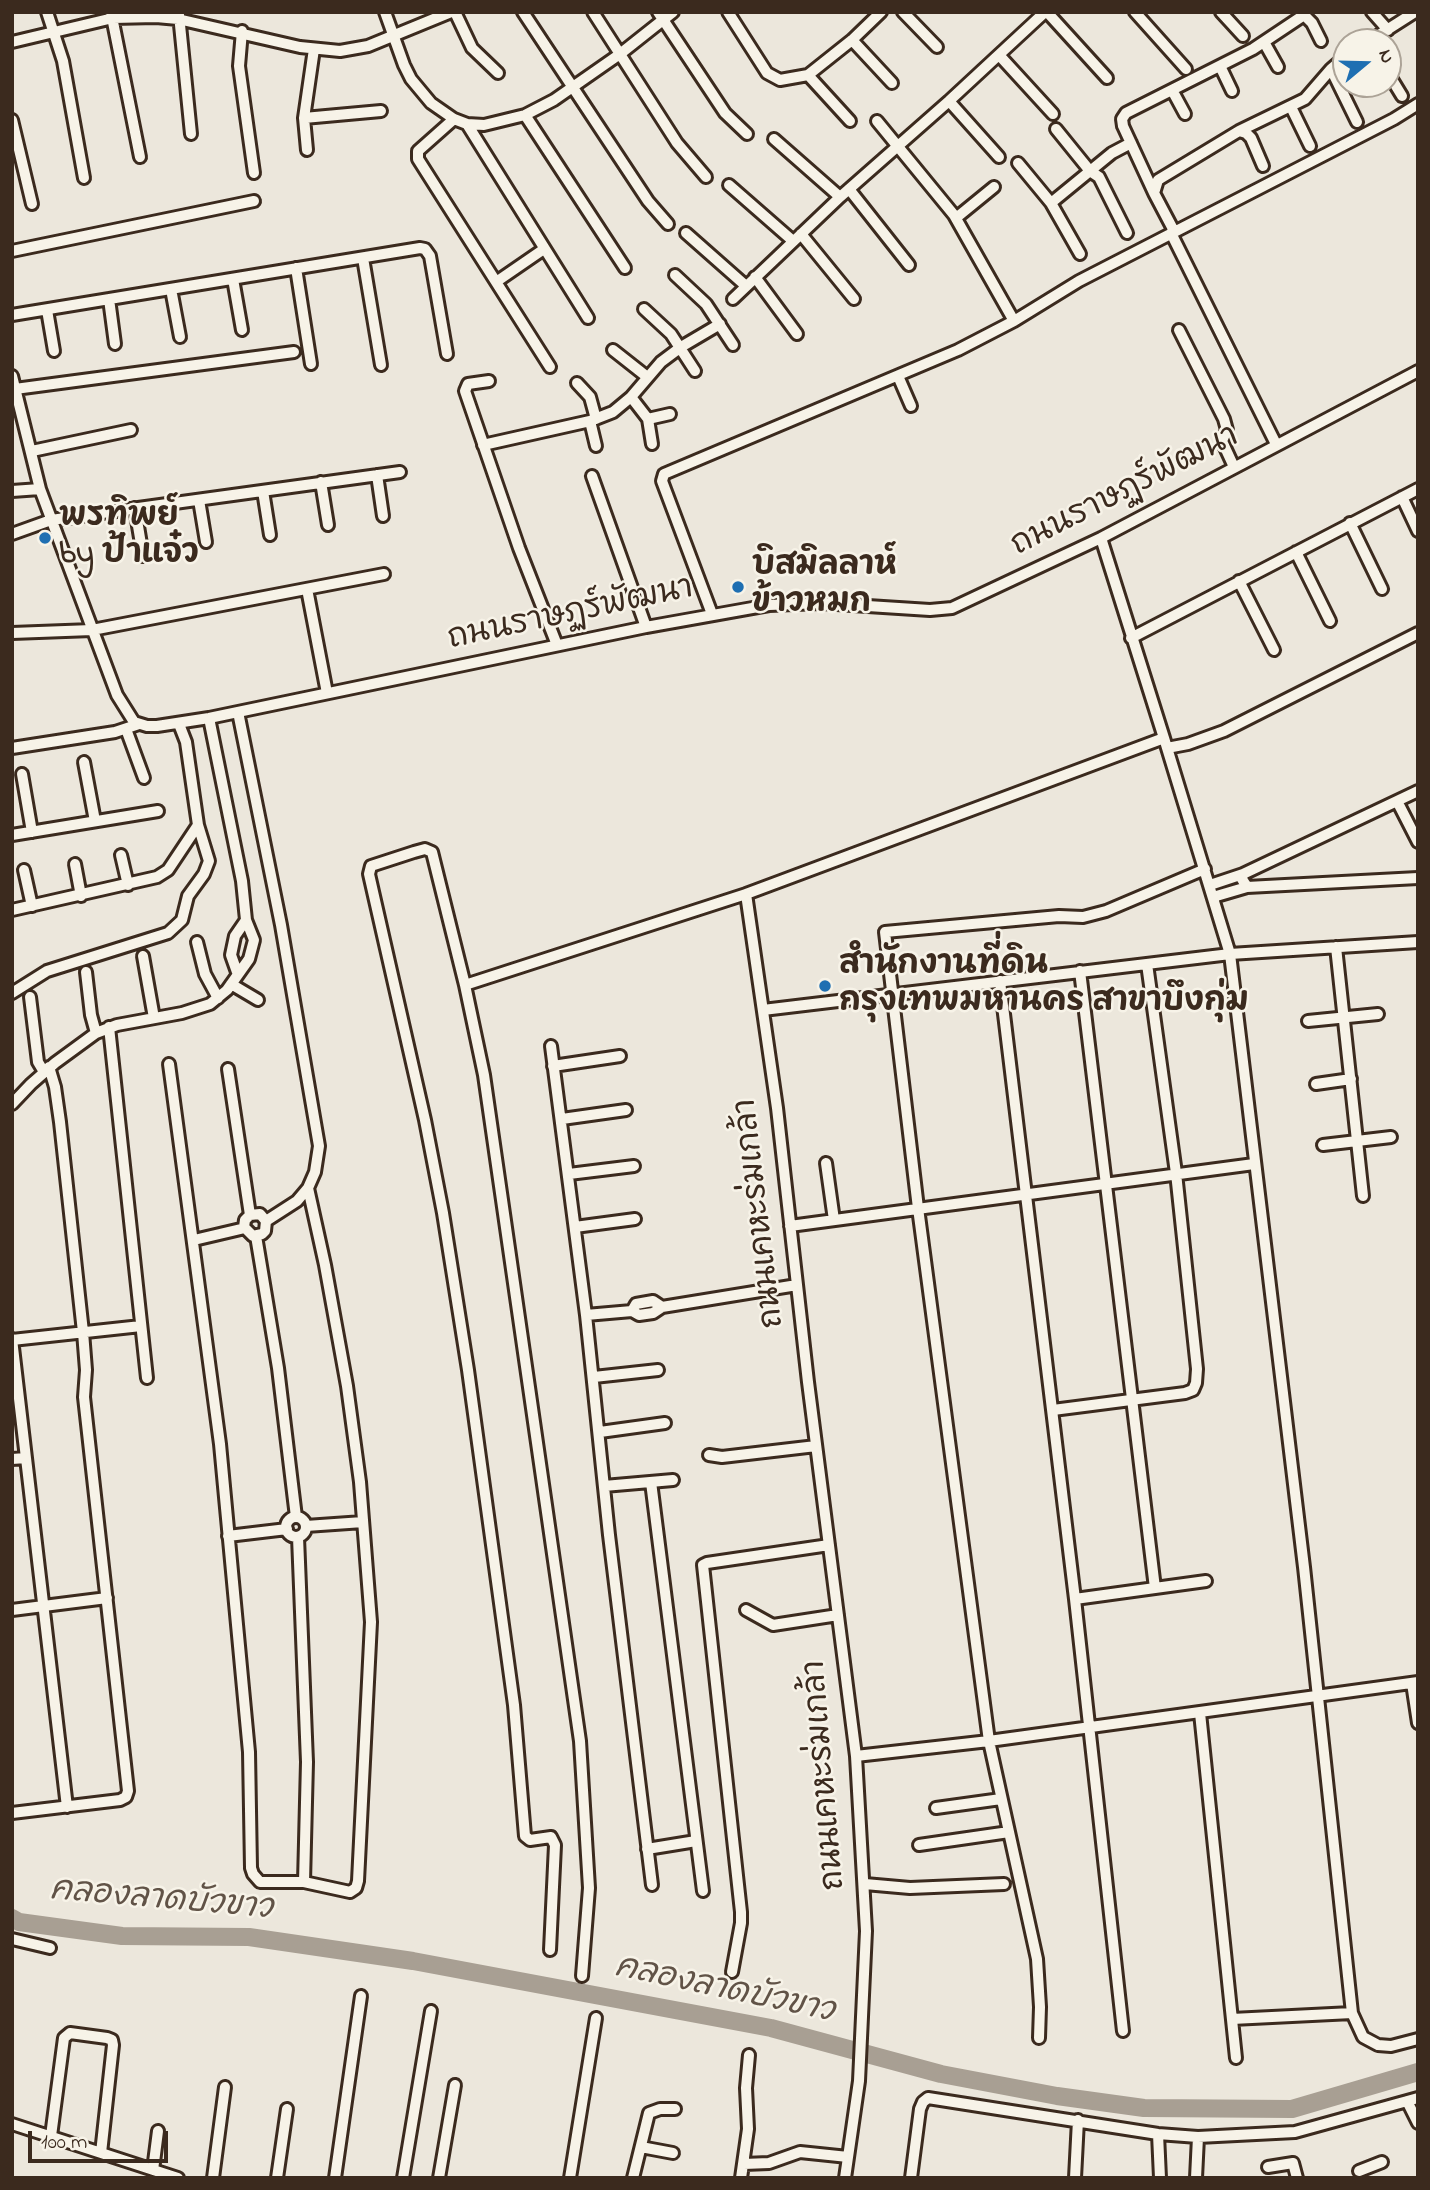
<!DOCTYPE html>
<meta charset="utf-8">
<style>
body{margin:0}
#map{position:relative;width:1430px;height:2190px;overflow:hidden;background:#ece7dc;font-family:"Indie Flower",sans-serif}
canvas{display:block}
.frame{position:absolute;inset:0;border:14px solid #3b2a1e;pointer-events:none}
.north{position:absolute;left:1332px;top:28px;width:70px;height:70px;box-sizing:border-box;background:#f7f3e8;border:2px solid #aca397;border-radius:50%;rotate:71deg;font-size:19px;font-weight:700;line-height:28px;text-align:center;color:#3b2a1e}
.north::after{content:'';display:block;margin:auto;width:24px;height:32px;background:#1f6fb2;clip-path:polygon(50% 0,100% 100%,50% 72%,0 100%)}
.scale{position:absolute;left:28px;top:2131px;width:140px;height:32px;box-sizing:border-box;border:4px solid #3b2a1e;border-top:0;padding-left:9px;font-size:21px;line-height:24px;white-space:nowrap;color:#3b2a1e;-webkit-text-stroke:5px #f7f3e8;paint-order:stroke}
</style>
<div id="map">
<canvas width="1430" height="2190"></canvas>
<div class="frame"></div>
<div class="north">N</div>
<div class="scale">100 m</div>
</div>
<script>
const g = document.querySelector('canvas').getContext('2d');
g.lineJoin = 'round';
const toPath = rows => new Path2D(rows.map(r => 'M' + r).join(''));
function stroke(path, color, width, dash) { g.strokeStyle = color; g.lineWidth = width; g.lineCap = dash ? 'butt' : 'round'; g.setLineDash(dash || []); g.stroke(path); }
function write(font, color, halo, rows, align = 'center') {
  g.font = font + ' "Indie Flower","Playpen Sans Thai",sans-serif'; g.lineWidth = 5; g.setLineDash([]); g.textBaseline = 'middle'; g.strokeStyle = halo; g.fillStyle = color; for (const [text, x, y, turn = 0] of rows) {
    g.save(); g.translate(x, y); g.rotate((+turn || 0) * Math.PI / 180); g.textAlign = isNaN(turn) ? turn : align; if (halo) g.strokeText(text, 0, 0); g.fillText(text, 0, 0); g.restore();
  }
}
stroke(toPath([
 [12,1918,19,1922,122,1936,249,1937,413,1961,771,2028,941,2074,1057,2096,1144,2108,1292,2109,1418,2072]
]), '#a89f93', 18);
const minor = toPath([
 [47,12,63,61,84,178],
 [111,12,140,157],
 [385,12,404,65,411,79,431,103,454,119,467,124,484,125,525,115,554,100,620,54,673,12],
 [455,12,472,48,498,73],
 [523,12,648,201,668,224],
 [593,12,677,143,706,177],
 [658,12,725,113,747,134],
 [728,12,767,73,780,80,808,75,852,40,881,12],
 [903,12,937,47],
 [1047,12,1107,78],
 [1135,12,1186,69],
 [1221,12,1243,36],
 [1301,12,1312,23,1321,41],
 [1372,12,1388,30],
 [179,15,191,134],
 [242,31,239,66,254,173],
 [852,40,892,83],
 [12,42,113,18,156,17,178,19,300,47,340,51,368,46,451,12],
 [1264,42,1278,67],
 [1368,42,1415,12],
 [999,55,1053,114],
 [1220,66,1232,91],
 [1331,69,1357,122],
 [1388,73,1402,96],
 [808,75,850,121],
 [1172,90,1185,114],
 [949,101,999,157],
 [1291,107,1310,146],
 [525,115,625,268],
 [304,118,381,111],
 [454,119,418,151,418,159,550,367],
 [12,120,32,204],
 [877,121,954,215,1014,321],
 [467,124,588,318],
 [1056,129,1090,171,1099,177,1127,233],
 [1239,131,1305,99,1331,69,1346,56],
 [774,139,840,197],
 [307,150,304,118,314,49],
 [1018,163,1051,203,1080,254],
 [729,185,793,241],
 [849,189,909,265],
 [1154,193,1123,126,1122,119,1126,113,1253,49,1304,15],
 [1051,203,1112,153,1131,143],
 [956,218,994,187],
 [1174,231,1154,193,1158,180,1239,131,1246,133,1251,138,1263,166],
 [686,233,746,286],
 [1171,233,1276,444],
 [801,234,854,299],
 [12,251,254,201],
 [363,258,381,365],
 [296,268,311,364],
 [675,275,706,304,733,345],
 [755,277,797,334],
 [233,279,242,330],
 [496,282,544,249],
 [171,289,180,337],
 [109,299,115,344],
 [733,299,840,197,949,101,1045,12],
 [644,309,671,334,695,371],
 [47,310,54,351],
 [12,315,420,248,425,249,430,256,447,354],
 [1179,330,1224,419,1227,430,1222,441,1234,467],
 [613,350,646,376],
 [12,376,40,489,117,695,134,722,147,726,157,726,209,718,646,627,769,605,821,603,930,610,952,608,1101,538,1418,371],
 [898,376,911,406],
 [489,381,468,384,465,391,519,548,557,645],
 [577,383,590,397,596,419],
 [15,389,294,352],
 [631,397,648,419,670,414],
 [648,419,652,444],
 [590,421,596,446],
 [483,445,590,421,613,412,631,397,661,362,681,347,720,324],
 [32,451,131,430],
 [377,475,383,516],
 [592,476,646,627],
 [321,482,328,525],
 [12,491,40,489],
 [263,491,270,535],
 [1402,497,1418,531],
 [199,500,206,542],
 [135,508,143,556],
 [1350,523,1382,589],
 [12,534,51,520,400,472],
 [1296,552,1330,621],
 [1239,581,1274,650],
 [307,589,327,693],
 [712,614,662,481,664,474,958,350,1014,321,1079,281,1394,119,1418,104],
 [12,633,92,630,384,574],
 [1131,638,1418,489],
 [238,712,281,925,319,1146,315,1172,308,1188,297,1201,266,1221],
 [126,729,144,778],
 [1164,738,1230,954,1304,1567,1352,2013,1363,2037,1378,2045,1391,2046,1418,2039],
 [12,748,115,732,139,724],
 [1167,748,1188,744,1224,731,1418,633],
 [84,762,95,821],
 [22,774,32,832],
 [1418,791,1243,874,1242,879,1247,887,1418,878],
 [1397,801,1418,842],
 [12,835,158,811],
 [121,855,128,885],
 [75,864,81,896],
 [24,870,32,906],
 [1210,885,1243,874],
 [1213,897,1247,887],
 [12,910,157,877,168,870,198,825],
 [197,942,205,974,218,998],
 [1336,947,1363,1196],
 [143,956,154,1018],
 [1080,971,1155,1588],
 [86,972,91,1015,96,1033],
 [237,972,231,955,235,936,246,920],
 [1000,981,1075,1599,1123,2031],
 [231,984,258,1000],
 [465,985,432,852,425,849,414,852,371,866,369,874,425,1120,443,1213,468,1370,514,1705,525,1836,530,1840,551,1837,555,1845,550,1950],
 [12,993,47,971,168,933,182,920,188,896,204,874,209,861,198,825,186,742,179,724],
 [30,997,38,1062,44,1072],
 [763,1010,1230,954,1418,942],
 [1308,1021,1378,1014],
 [109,1027,147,1378],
 [551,1046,586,1315,609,1535,652,1885],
 [169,1064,220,1444,249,1752,251,1868,253,1874,260,1882,304,1882,350,1892,356,1888,358,1881,371,1622,360,1482,347,1386,325,1265,308,1188],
 [553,1066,620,1056],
 [228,1069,250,1215,245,1220,244,1227,253,1236,262,1234,265,1231,266,1221,260,1214,250,1215],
 [1316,1084,1351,1079],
 [12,1104,31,1084,55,1063,96,1033,117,1025,182,1013,210,1004,227,990,249,959,254,940,246,920,242,881,209,718],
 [562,1119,626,1110],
 [1323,1145,1391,1137],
 [826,1163,834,1220],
 [569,1174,634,1166],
 [790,1226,1254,1164],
 [575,1227,635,1219],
 [256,1236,278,1368,296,1517],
 [194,1240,245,1228],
 [632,1311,636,1304,653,1301,662,1307],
 [586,1315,632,1311,639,1315,653,1313,662,1307,797,1285],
 [12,1339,67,1807],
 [12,1340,141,1326],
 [594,1377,658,1370],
 [1053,1410,1185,1393,1193,1390,1196,1383,1197,1369,1176,1173,1147,964],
 [600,1432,665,1423],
 [709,1455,722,1457,816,1446],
 [12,1459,26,1458],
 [651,1482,703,1891],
 [604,1486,673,1480],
 '286 1527a10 10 0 1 1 20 0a10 10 0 1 1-20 0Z',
 [306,1526,363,1522],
 [228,1536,287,1529],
 [298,1537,307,1762,304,1882],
 [1075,1599,1206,1581],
 [12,1610,107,1598],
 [746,1610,773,1625,838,1615],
 [1412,1683,1418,1723],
 [1200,1713,1236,2058],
 [856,1756,989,1741,1418,1682],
 [936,1808,1001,1799],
 [12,1813,120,1800,126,1797,128,1791,84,1397,86,1370,83,1332,60,1122,55,1087,49,1067],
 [919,1845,1009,1832],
 [647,1849,696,1841],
 [865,1884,910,1888,1004,1884],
 [12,1939,50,1948],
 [732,1972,741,1923,741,1912,703,1565,707,1563,829,1545],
 [582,1976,589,1888,580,1741,484,1075,465,985,746,894],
 [1232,2019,1352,2013],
 [1039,2038,1040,2007,1037,1959,989,1741,918,1208,885,932,1059,916,1083,917,1106,911,1205,869],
 [1407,2101,1418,2123],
 [12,2124,178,2178],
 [1158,2134,1160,2178],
 [51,2136,64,2038,70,2033,107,2038,112,2040,113,2045,101,2153],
 [641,2147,673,2153],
 [744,2164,769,2163,800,2152,848,2157],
 [1268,2167,1293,2163,1297,2178],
 [153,2170,158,2131],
 [1359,2171,1382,2162],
 [213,2178,225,2087],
 [277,2178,287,2109],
 [335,2178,361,1996],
 [403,2178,431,2011],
 [439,2178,455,2085],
 [570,2178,596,2018],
 [633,2178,649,2113,660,2109,675,2109],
 [741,2178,748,2129,746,2088,749,2055],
 [845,2178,859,2081,866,1931,856,1756,808,1382,777,1108,746,894,1164,738,1101,538],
 [911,2178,920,2109,923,2102,928,2098,1158,2134,1198,2137,1295,2132,1418,2098],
 [1075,2178,1078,2120],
 [1196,2178,1198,2137]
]);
stroke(minor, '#3b2a1e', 16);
stroke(minor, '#f7f3e8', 10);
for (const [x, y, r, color] of [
 [45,538,7,"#1f6fb2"],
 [738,587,7,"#1f6fb2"],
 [825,986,7,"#1f6fb2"]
]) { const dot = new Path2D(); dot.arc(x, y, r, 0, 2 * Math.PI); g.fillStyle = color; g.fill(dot); stroke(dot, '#f7f3e8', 2.5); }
write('32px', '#3b2a1e', '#f7f3e8', [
 ["ถนนราษฏร์พัฒนา",1126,493,-27],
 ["ถนนราษฏร์พัฒนา",571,616,-12],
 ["ถนนเคหะร่มเกล้า",762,1213,-97],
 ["ถนนเคหะร่มเกล้า",827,1775,-95]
]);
write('bold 32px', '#3b2a1e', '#f7f3e8', [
 ["พรทิพย์",59,520],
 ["by ป้าแจ๋ว",59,557],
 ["บิสมิลลาห์",752,569],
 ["ข้าวหมก",752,606],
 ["สำนักงานที่ดิน",839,968],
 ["กรุงเทพมหานคร สาขาบึงกุ่ม",839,1005]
], 'left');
write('italic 33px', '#615347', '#f7f3e8', [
 ["คลองลาดบัวขาว",161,1902,5],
 ["คลองลาดบัวขาว",724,1992,12]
]);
</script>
